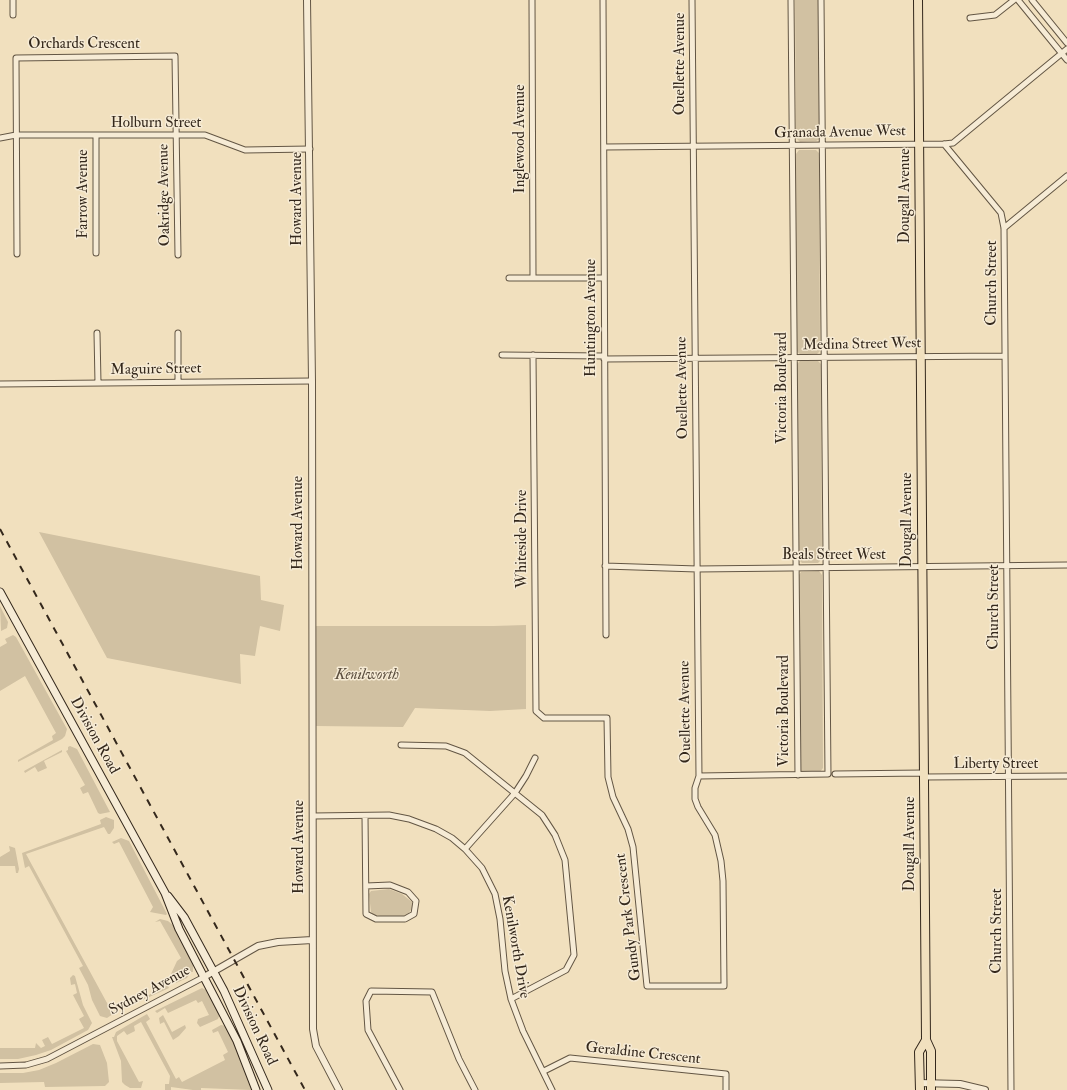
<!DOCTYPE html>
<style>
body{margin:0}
canvas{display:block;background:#f1e0be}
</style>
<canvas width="1067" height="1090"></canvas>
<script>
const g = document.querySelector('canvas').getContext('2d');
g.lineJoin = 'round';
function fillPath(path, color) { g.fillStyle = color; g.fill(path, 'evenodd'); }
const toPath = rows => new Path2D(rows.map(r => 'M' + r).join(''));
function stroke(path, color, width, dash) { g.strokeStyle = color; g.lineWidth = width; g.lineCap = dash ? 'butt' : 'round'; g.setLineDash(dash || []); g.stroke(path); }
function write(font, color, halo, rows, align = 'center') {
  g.font = font + ' "IM FELL Double Pica",serif'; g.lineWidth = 3; g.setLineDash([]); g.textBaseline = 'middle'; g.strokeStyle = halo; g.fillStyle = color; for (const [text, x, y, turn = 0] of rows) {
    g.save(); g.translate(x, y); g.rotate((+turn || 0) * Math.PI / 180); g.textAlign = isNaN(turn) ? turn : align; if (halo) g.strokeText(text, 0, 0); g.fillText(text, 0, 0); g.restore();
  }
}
fillPath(toPath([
 [795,0,818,0,820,139,816,141,800,142,796,138],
 [799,150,816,150,819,153,820,351,817,354,801,355,796,351,796,154],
 [800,361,818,361,821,364,822,559,818,563,802,563,799,560,797,364],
 [39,532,260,576,261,600,284,605,280,631,260,626,255,656,240,654,241,684,107,658],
 [819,571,822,575,823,768,820,772,802,772,800,770,799,575,801,572],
 [0,606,8,622,7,628,1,631],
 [526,625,526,709,490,711,415,708,403,727,315,726,315,626,493,626],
 [13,635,16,637,67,729,65,736,62,739,18,762,18,760,53,740,52,736,56,733,25,676,0,691,0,647,7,643,5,639],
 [70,746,77,749,110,812,100,814,98,813,88,792,83,794,80,788,85,785,66,751,68,750,68,747],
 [62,750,62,752,44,761,47,768,38,772,35,767,25,773,24,771],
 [106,817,114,820,114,828,110,834,108,834,104,827,26,854,113,1014,107,1018,100,1016,92,1000,88,985,79,968,83,966,29,866,25,868,22,853,101,824,100,820],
 [121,838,129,841,167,914,166,915,150,912,153,907,119,842,114,844,112,842],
 [9,846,15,848,19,869,18,873,16,873,15,866,0,866,0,857,10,851],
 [389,889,402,894,412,902,413,907,408,914,405,916,380,916,374,915,371,912,369,894,371,891],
 [160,919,168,921,174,926,193,964,193,972,191,972,187,978,176,983,171,974,177,961,181,958,160,921,155,922],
 [73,975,75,976,83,1005,92,1023,88,1030,51,1050,36,1055,18,1059,0,1059,0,1048,35,1048,36,1043,41,1048,45,1046,42,1040,48,1037,52,1044,84,1028,79,1019,84,1016,73,995,77,993,75,984,71,985,70,978],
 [165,980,169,988,125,1008,123,1003,125,1002,128,1006,166,986,164,981],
 [202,988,208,991,220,1014,218,1019,200,1027,197,1023,198,1019,209,1015,202,1001,198,1003,196,1000,168,1013,165,1008,157,1013,155,1011],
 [147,1014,150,1019,146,1022,176,1079,179,1077,182,1082,225,1060,223,1055,228,1052,218,1031,213,1033,212,1030,221,1025,226,1026,248,1076,252,1090,201,1088,201,1090,193,1090,171,1087,171,1090,165,1090,165,1084,169,1084,170,1076,141,1022,134,1026,135,1031,127,1035,124,1031,117,1036,117,1041,139,1082,143,1081,141,1088,130,1088,125,1085,122,1082,121,1061,112,1037,114,1037,116,1032],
 [163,1015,172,1032,185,1025,186,1028,179,1036,173,1040,164,1022,160,1024,159,1018],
 [93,1044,100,1045,107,1063,109,1082,105,1086,45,1087,44,1082,0,1083,0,1073,23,1073,39,1070,56,1063]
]), '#d1c1a2');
const minor = toPath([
 [13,0,13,15],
 [532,0,533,278],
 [603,0,606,635],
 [791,0,798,775],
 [1018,0,1067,60],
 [1032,0,1067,43],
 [970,18,995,15,1014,0],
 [96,136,96,253],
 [0,138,16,135,205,135,245,150,310,149],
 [944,144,1001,213,1004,228,1011,1090],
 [604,147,944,144,953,143,1067,49],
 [1004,228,1067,176],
 [17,254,16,58,175,56,178,255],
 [509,278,604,278],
 [97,333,98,383],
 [178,333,178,382],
 [502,355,604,356],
 [533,355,536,711,544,718,607,718,608,777,613,797,628,829,633,847,647,986,724,986,723,881,721,861,715,835,698,807,695,799,695,788,699,776,692,0],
 [604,359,1005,356],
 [0,384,312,381],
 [605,566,697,569,1067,565],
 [401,745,446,746,465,753,542,815,555,835,565,860,574,955,566,970,511,999],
 [835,774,924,773],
 [699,776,828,774,821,0],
 [924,777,1067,776],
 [313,816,389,815,409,819,436,829,452,838,465,849,482,868,495,894,500,919,505,971,511,999,523,1031,552,1090],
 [365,816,366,914,376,919,405,919,414,914,416,901,408,892,390,885,366,886],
 [465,849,515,793,526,776,535,758],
 [0,1066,26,1065,47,1059,204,977],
 [544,1071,570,1058,726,1074,726,1090],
 [400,1090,368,1030,366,1001,371,991,432,992,459,1059,475,1090]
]);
const tertiary = toPath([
 [307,0,312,381,313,1029,316,1046,339,1090],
 [204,977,258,946,278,942,312,940],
 [919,1083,960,1084,985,1090]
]);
const secondary = toPath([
 [0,592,165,893,179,929,237,1041,256,1090],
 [168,896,184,917,224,991,268,1090]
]);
const primary = toPath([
 [918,0,926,1040,931,1051,931,1090],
 [920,1090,919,1052,926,1040]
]);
stroke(minor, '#635644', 7);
stroke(tertiary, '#635644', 8);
stroke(secondary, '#34281c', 9);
stroke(primary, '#34281c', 10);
stroke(minor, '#f6ebd5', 5);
stroke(tertiary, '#f6ebd5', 6);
stroke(secondary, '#f6ebd5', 7);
stroke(primary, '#f1e0be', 8);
stroke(toPath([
 [0,529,305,1090]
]), '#34281c', 2, [7, 7]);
write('15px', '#34281c', '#f6ebd5', [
 ["Orchards Crescent",84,45],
 ["Ouellette Avenue",681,64,-90],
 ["Holburn Street",156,124],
 ["Granada Avenue West",840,133,-1],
 ["Inglewood Avenue",521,139,-90],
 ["Farrow Avenue",84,194,-90],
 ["Oakridge Avenue",165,195,-91],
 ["Dougall Avenue",906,196,-90],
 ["Howard Avenue",298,199,-90],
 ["Church Street",993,283,-90],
 ["Huntington Avenue",592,318,-90],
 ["Medina Street West",862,345,-1],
 ["Maguire Street",156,370,-1],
 ["Ouellette Avenue",683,388,-91],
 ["Victoria Boulevard",783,388,-90],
 ["Dougall Avenue",908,520,-90],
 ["Howard Avenue",299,523,-90],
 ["Whiteside Drive",523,539,-90],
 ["Beals Street West",834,556],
 ["Church Street",995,607,-90],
 ["Victoria Boulevard",785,711,-90],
 ["Ouellette Avenue",686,712,-91],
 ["Division Road",94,736,61],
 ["Liberty Street",996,765],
 ["Dougall Avenue",911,844,-90],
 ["Howard Avenue",300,847,-90],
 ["Gundy Park Crescent",629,917,-97],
 ["Church Street",998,931,-90],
 ["Kenilworth Drive",515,947,80],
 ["Sydney Avenue",150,991,-28],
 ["Division Road",254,1026,65],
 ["Geraldine Crescent",643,1054,6]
]);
write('italic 15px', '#5b4e3e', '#f6ebd5', [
 ["Kenilworth",367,676]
]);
</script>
